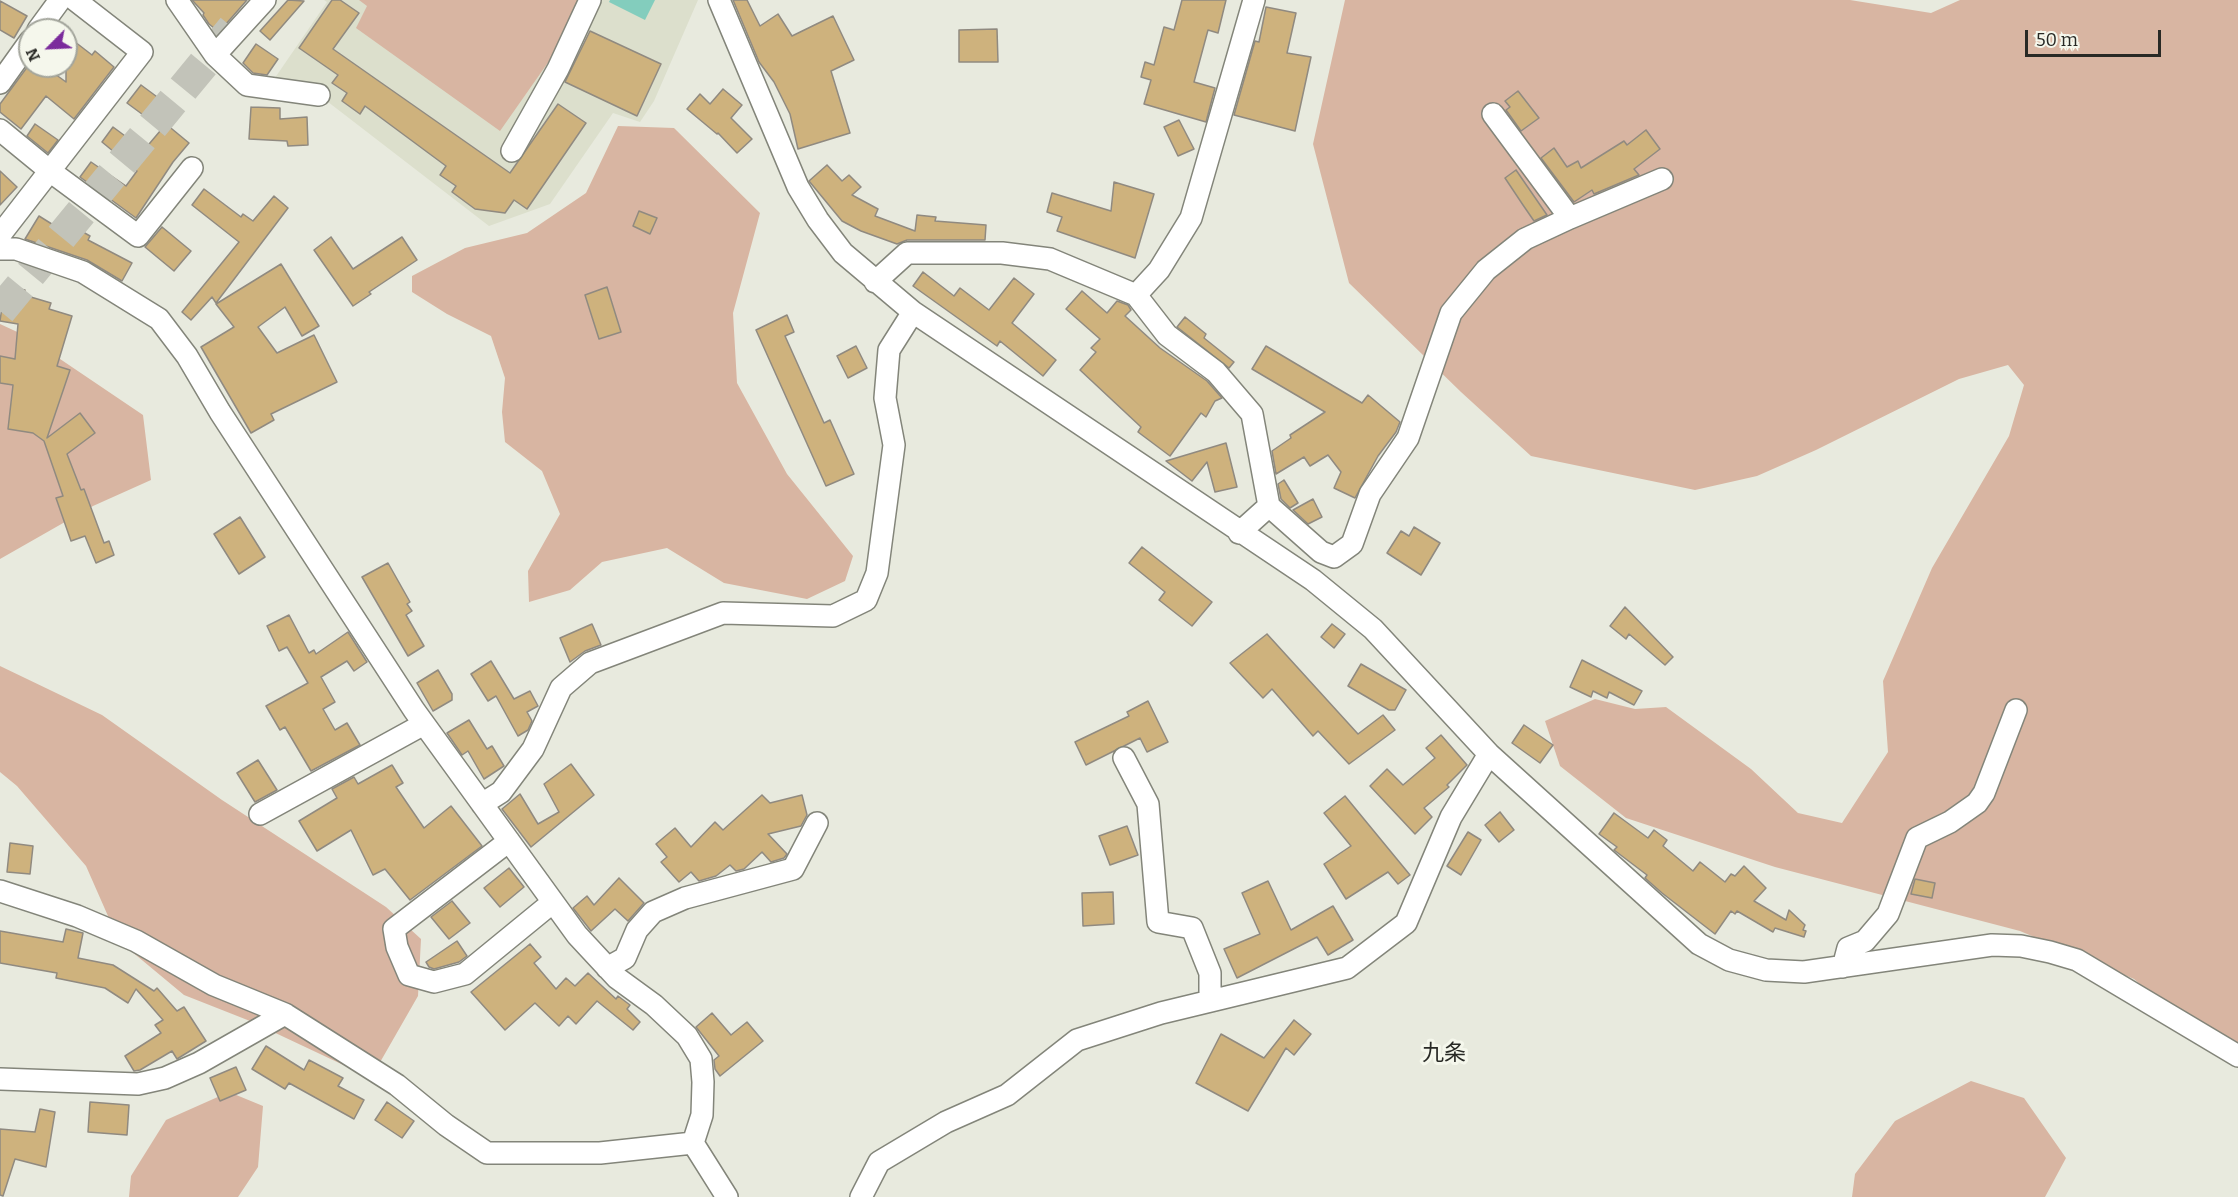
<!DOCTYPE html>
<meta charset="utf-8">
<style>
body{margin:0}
#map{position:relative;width:2238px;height:1197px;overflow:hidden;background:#e8eade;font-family:Bitter,serif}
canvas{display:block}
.north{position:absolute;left:18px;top:18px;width:60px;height:60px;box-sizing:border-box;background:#f5f7ec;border:2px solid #a3a59c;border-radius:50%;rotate:246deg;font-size:16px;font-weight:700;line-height:24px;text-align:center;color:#282925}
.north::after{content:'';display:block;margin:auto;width:21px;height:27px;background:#7b2b9c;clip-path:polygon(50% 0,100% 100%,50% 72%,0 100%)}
.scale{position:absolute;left:2025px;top:30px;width:136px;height:27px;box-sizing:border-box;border:3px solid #282925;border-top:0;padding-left:8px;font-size:18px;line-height:21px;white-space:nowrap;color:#282925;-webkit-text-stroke:4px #f5f7ec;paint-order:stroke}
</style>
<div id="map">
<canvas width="2238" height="1197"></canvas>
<div class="north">N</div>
<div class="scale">50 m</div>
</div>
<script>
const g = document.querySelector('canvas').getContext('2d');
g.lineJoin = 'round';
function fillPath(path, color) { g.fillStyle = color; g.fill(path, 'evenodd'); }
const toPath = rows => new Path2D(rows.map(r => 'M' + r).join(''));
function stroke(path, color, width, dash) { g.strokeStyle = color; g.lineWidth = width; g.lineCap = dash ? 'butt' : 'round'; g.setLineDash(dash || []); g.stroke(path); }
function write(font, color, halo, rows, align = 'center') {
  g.font = font + ' Bitter,"Noto Sans JP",serif'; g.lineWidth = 6; g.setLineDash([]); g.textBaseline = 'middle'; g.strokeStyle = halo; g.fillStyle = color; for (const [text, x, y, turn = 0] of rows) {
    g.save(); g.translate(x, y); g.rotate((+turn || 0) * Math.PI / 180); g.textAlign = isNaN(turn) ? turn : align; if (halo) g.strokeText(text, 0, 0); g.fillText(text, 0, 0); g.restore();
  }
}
fillPath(toPath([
 [324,0,698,0,654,101,640,122,613,113,550,204,489,226,319,95,268,88,327,2]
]), '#dcdfcc');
fillPath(toPath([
 [359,0,581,0,561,44,500,131,356,28,367,6],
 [1345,0,1850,0,1931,13,1960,0,2238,0,2238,1052,2212,1047,2134,979,2020,931,1775,867,1626,818,1560,766,1545,721,1595,699,1635,709,1666,707,1751,769,1798,813,1842,823,1888,752,1883,681,1932,568,2009,436,2024,385,2008,365,1959,379,1816,450,1757,476,1695,490,1531,456,1461,392,1349,283,1313,144],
 [618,126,674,128,760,213,733,313,737,383,787,474,853,556,845,581,807,599,724,583,667,548,602,562,570,590,529,602,528,571,560,514,542,471,505,442,502,412,505,378,491,336,447,314,412,292,412,276,465,248,527,233,586,193],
 [0,324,26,336,143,415,151,480,93,506,0,559],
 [0,666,102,715,222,800,386,907,421,939,418,996,371,1078,250,1021,184,995,119,941,86,866,17,786,0,772],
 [1971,1081,2024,1098,2066,1158,2045,1197,1852,1197,1855,1174,1895,1121],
 [229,1092,263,1106,258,1167,238,1197,129,1197,131,1176,166,1120]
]), '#d8b5a2');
fillPath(toPath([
 [610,0,655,0,645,20,609,2]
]), '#83cdbd');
const building = toPath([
 [192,0,247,0,219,32,209,24,203,15,204,13,192,0],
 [288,0,304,1,270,40,260,31,288,0],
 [332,0,340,0,359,13,333,49,510,173,558,104,586,123,527,209,514,200,505,213,475,209,452,192,456,186,440,175,446,166,365,106,360,114,342,101,347,93,332,83,338,75,299,48,332,0],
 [733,0,747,0,760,26,778,14,792,36,833,16,854,60,831,71,850,133,798,149,790,114,774,82,759,62,733,0],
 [1182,0,1226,0,1218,33,1208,30,1194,82,1215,88,1206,122,1144,104,1151,80,1141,77,1145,62,1154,65,1164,27,1174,30,1182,0],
 [0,1,27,16,14,38,0,30,0,1],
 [1266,7,1296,13,1287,53,1311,57,1295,131,1234,115,1255,41,1259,42,1266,7],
 [997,29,998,62,959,62,959,30,997,29],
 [590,31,661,64,637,116,565,82,590,31],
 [66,35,92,55,95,51,114,67,74,119,46,96,21,129,0,112,0,104,28,66,44,66,66,82,66,35],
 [256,44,278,59,267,75,253,73,243,63,256,44],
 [141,85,164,102,150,120,127,103,141,85],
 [723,89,742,105,731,118,752,139,737,153,718,133,717,134,687,109,700,94,710,104,723,89],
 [1518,91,1539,118,1521,131,1506,110,1510,107,1505,101,1518,91],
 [251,107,280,108,280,119,307,117,308,145,288,146,287,141,249,139,251,107],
 [1179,120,1194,149,1178,156,1164,127,1179,120],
 [35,124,58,140,48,153,27,136,35,124],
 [166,124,189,143,173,162,136,218,80,177,91,162,126,186,137,171,102,142,113,127,144,150,166,124],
 [1646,130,1660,149,1634,169,1639,175,1594,194,1592,190,1574,202,1541,158,1554,148,1567,167,1578,161,1581,168,1624,141,1627,145,1646,130],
 [827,165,842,181,849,175,861,187,852,195,878,209,875,216,915,231,917,215,936,217,935,221,986,225,985,240,907,240,897,244,861,231,842,221,809,181,827,165],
 [1516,170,1547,215,1534,221,1523,205,1505,178,1516,170],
 [0,171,17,187,0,205,0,171],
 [1114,182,1154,194,1135,258,1057,231,1062,217,1047,212,1052,193,1111,211,1114,182],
 [204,189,241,217,243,214,253,221,274,196,288,208,216,303,212,297,191,320,182,312,239,242,192,205,204,189],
 [639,211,657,218,650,234,633,226,639,211],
 [39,216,71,236,76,228,90,236,88,240,132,263,122,281,87,260,25,239,39,216],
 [162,227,191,251,174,271,145,247,162,227],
 [331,237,353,269,402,237,417,260,369,292,371,294,353,306,314,250,331,237],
 [281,264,319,326,302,336,285,307,258,327,277,353,314,335,337,382,271,414,274,420,251,433,201,347,234,327,216,304,281,264],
 [923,272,954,296,960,288,989,310,1014,278,1034,294,1012,323,1056,360,1043,376,1000,341,997,346,913,286,923,272],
 [5,286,25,290,24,295,51,303,49,309,72,316,57,366,70,370,47,438,80,413,95,433,67,454,81,490,84,489,104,543,109,541,114,555,96,563,85,536,71,541,56,498,63,496,44,441,33,433,8,429,13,385,0,383,0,356,15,359,18,324,0,321,5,286],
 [607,287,621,332,599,339,585,295,607,287],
 [1082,291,1107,313,1117,301,1128,305,1131,310,1125,316,1160,348,1207,381,1222,398,1215,401,1206,417,1201,413,1170,456,1138,432,1141,427,1080,370,1096,352,1091,348,1100,339,1066,309,1082,291],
 [787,315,794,332,785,336,824,423,830,420,854,474,826,486,756,330,787,315],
 [1185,317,1206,334,1204,338,1234,362,1229,368,1177,327,1185,317],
 [856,346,867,368,848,378,837,356,856,346],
 [1266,346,1362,403,1368,395,1400,422,1396,432,1378,456,1355,498,1334,488,1341,472,1328,455,1310,466,1304,457,1276,474,1272,451,1291,438,1290,435,1325,412,1252,369,1266,346],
 [1226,443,1237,487,1215,492,1207,462,1192,481,1166,461,1226,443],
 [1284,480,1298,503,1290,508,1281,499,1278,484,1284,480],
 [1313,499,1322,517,1308,524,1293,510,1313,499],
 [240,517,265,557,239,574,214,534,240,517],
 [1414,527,1440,543,1421,575,1387,553,1401,531,1409,536,1414,527],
 [1142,547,1212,602,1192,626,1159,600,1165,592,1129,563,1142,547],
 [388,563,410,602,407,604,412,611,406,615,424,646,408,656,362,577,388,563],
 [1625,607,1673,657,1665,665,1629,634,1626,639,1610,626,1625,607],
 [289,615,309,653,314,650,316,654,348,632,367,662,354,671,347,661,321,677,335,702,323,709,335,730,347,723,360,745,311,771,285,727,280,730,266,706,308,683,287,647,279,651,267,626,289,615],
 [592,624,601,645,585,651,570,662,560,638,592,624],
 [1332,624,1345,634,1334,648,1321,637,1332,624],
 [1267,634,1358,734,1383,715,1395,730,1349,764,1318,731,1313,736,1272,689,1263,698,1230,663,1267,634],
 [1582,660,1642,691,1634,705,1609,692,1607,698,1593,691,1591,697,1570,687,1582,660],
 [491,661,514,699,530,691,538,706,527,712,532,721,528,730,518,736,496,696,488,701,471,674,491,661],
 [1361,664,1406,690,1395,710,1389,710,1348,686,1361,664],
 [438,670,452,694,452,700,433,711,417,683,438,670],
 [1148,701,1168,742,1147,752,1140,738,1086,765,1075,742,1129,716,1127,712,1148,701],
 [469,720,487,749,492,746,504,766,484,779,468,751,462,755,447,733,469,720],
 [1524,725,1553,745,1540,763,1512,743,1524,725],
 [1441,735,1467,765,1447,785,1449,787,1424,808,1432,817,1415,834,1370,786,1387,769,1403,785,1435,758,1426,748,1441,735],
 [258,760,277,790,255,802,237,773,258,760],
 [571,764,594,795,531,847,502,809,520,794,538,824,559,812,544,784,571,764],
 [392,765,403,783,396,787,424,828,451,806,482,846,410,900,385,869,373,875,351,830,317,851,299,821,337,798,332,789,354,777,358,784,392,765],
 [762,795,770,803,802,795,807,815,801,826,768,834,787,854,784,858,771,862,762,852,744,869,736,871,730,865,716,876,699,881,691,872,679,882,661,862,667,857,656,844,675,828,691,847,715,822,723,830,762,795],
 [1345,796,1410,875,1398,884,1388,872,1346,899,1324,864,1351,846,1324,813,1345,796],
 [1500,812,1514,830,1499,842,1485,825,1500,812],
 [1614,813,1648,838,1654,830,1667,840,1663,846,1693,871,1700,862,1725,882,1731,874,1735,876,1744,866,1766,888,1754,901,1786,920,1789,910,1805,925,1803,930,1806,931,1804,937,1775,928,1773,932,1737,911,1735,914,1731,911,1715,934,1662,893,1645,878,1647,875,1614,850,1617,847,1599,834,1614,813],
 [1127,826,1138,855,1110,865,1099,836,1127,826],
 [1468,832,1481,840,1461,875,1447,866,1468,832],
 [10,843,33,846,30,874,7,872,10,843],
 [509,868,524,887,500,907,484,888,509,868],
 [619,878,644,903,628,921,615,909,591,931,573,908,587,896,594,905,619,878],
 [1915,879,1935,883,1932,898,1911,894,1915,879],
 [1268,881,1291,930,1333,906,1353,940,1328,955,1317,937,1237,978,1224,949,1260,934,1242,893,1268,881],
 [1113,892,1114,924,1083,926,1082,893,1113,892],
 [452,901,470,923,449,939,431,917,452,901],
 [66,929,83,933,78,958,113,965,154,991,157,988,177,1011,184,1007,206,1041,177,1059,172,1051,140,1070,134,1071,125,1056,161,1033,155,1025,163,1020,136,989,128,1003,105,988,56,978,57,973,0,963,0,931,63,942,66,929],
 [457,941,467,956,459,962,434,969,429,967,426,962,457,941],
 [530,944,541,957,534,963,556,989,566,978,575,986,588,973,616,999,618,996,630,1005,627,1009,640,1022,633,1030,597,1001,576,1024,568,1016,559,1026,535,1003,505,1030,471,992,530,944],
 [712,1013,731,1035,747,1022,763,1041,720,1076,715,1069,714,1060,719,1056,696,1027,712,1013],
 [1294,1020,1311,1034,1294,1055,1286,1048,1248,1111,1196,1083,1221,1034,1264,1058,1294,1020],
 [266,1046,304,1070,309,1060,343,1078,338,1086,364,1100,354,1119,289,1083,285,1089,252,1069,266,1046],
 [236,1067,246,1090,220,1101,210,1078,236,1067],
 [90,1102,129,1105,127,1135,88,1132,90,1102],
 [387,1102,414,1121,402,1138,375,1120,387,1102],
 [40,1109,55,1112,46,1167,15,1159,3,1196,0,1195,0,1129,35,1132,40,1109]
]);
fillPath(building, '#ceb27d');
stroke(building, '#908a80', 1.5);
stroke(toPath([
 [0,311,233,28]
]), '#c2c3b9', 32, [32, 16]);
const minor = toPath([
 [177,0,215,55],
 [265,0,215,55,247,85,319,95],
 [719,0,798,187,818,220,843,253,913,312,1313,580,1373,629,1489,754,1699,944,1729,960,1766,970,1804,972,1992,945,2021,946,2050,952,2077,960,2238,1056],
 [38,30,60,0],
 [0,83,30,41],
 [1493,114,1570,218,1662,179],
 [0,130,50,171,138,236,192,168],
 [512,151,558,69,590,0],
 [0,235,142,52,75,0],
 [0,249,16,249,83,272,159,319,187,356,220,412,414,710,577,935,617,978,654,1005,687,1036,701,1059,703,1082,702,1115,693,1143,727,1197],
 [875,282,907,253,1002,253,1050,259,1136,295,1167,335,1216,372,1252,414,1269,506,1239,533],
 [1136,295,1159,270,1191,218,1254,0],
 [1269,506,1321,552,1334,557,1352,544,1370,494,1408,438,1451,313,1486,270,1525,239,1570,218],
 [1124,758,1148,804,1158,922,1192,928,1210,973,1210,1001],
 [482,804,501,792,533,749,561,688,590,663,723,613,833,616,866,600,877,573,894,445,885,398,889,350,913,312],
 [260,814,424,724],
 [509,841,394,929,397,947,409,975,434,982,465,974,553,902],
 [0,891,77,916,136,941,214,985,285,1014,397,1085,446,1125,487,1153,600,1153,693,1143],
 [1843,967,1848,948,1865,941,1888,914,1917,838,1950,822,1977,803,1984,793,2016,710],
 [607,968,625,958,637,930,653,912,685,898,793,869,817,823],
 [0,1079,138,1084,165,1078,199,1063,285,1014],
 [861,1197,879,1162,946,1122,1007,1095,1077,1040,1161,1013,1347,968,1406,923,1451,817,1489,754]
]);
stroke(minor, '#83857a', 24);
stroke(minor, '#fff', 21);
write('22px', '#282925', '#f5f7ec', [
 ["九条",1444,1054]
]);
</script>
